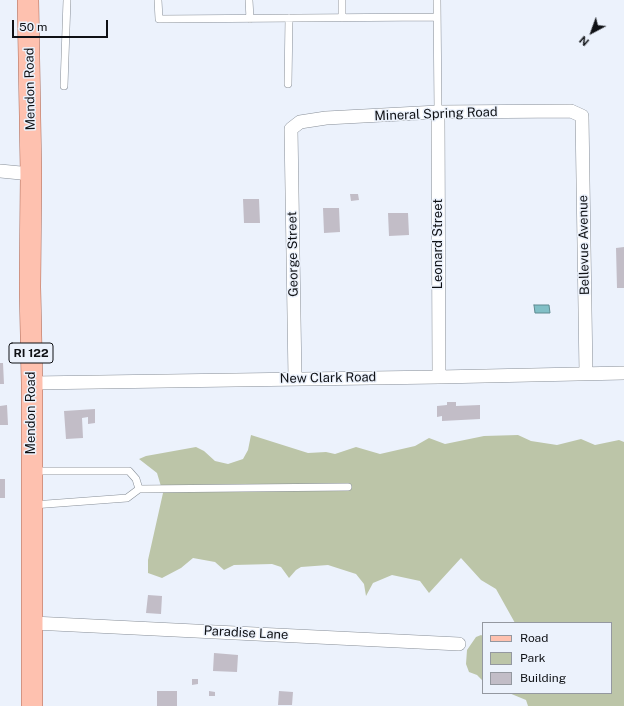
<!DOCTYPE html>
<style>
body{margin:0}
#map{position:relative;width:624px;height:706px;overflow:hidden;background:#ecf2fc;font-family:"Public Sans",sans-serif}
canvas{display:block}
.legend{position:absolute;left:482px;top:622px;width:130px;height:72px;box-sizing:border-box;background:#ecf2fc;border:1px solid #9498a0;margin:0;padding:5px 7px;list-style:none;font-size:12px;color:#0f1115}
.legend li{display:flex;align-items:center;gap:8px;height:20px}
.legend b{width:20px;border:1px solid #9498a0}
.north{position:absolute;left:572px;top:12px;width:40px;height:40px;-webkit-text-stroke:3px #ecf2fc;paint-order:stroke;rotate:221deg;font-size:11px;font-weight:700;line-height:16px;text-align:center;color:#0f1115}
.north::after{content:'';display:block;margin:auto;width:14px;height:18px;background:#0f1115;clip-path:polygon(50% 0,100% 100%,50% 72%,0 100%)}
.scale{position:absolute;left:12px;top:20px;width:96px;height:18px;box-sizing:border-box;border:2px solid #0f1115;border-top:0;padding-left:5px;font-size:12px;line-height:14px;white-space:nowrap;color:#0f1115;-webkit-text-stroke:3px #ecf2fc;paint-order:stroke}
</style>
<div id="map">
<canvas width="624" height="706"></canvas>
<ul class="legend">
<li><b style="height:5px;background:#fec1af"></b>Road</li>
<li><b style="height:11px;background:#bcc5a8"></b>Park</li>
<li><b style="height:11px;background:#c2bdc7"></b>Building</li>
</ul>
<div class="north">N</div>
<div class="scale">50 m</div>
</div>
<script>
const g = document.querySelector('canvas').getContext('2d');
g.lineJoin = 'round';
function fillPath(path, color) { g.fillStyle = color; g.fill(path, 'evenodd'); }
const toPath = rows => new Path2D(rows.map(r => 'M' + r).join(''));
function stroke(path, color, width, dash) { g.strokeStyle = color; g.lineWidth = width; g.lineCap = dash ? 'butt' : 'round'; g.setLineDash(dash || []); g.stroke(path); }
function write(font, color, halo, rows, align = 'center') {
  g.font = font + ' "Public Sans",sans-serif'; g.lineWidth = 3; g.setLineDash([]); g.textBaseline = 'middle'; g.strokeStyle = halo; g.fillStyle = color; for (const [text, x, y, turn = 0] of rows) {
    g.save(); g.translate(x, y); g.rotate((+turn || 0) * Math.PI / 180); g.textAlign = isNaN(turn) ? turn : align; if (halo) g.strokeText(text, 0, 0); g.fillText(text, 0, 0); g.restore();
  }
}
fillPath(toPath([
 [251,435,308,453,326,452,335,454,356,447,380,454,415,446,429,438,445,444,484,436,518,435,531,441,557,445,581,439,595,445,619,440,624,442,624,706,528,706,526,700,509,693,611,693,611,623,515,623,496,589,481,580,461,558,429,593,420,581,392,575,373,583,366,596,364,584,356,574,328,565,301,567,296,570,289,578,281,567,272,564,234,565,224,570,215,562,193,558,181,568,162,578,148,573,148,560,163,493,157,473,139,459,146,456,196,447,204,451,215,461,228,464,243,459,248,450],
 [481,635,483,636,483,681,477,675,469,672,466,664,467,650,476,637]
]), '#bcc5a8');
const water = toPath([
 [534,305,549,305,550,313,535,313,534,305]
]);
fillPath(water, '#81bfc6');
stroke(water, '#5f8b91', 1);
fillPath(toPath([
 [350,194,358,194,359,200,351,201],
 [243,199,259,199,260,223,244,223],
 [323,208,339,208,340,232,324,233],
 [388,213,408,213,409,235,389,236],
 [624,247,624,288,617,288,616,248],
 [0,363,3,363,4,384,0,384],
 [447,402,456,402,456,406,480,405,480,419,442,421,442,416,437,417,437,406,447,405],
 [7,405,8,425,0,425,0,406],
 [95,409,95,423,88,424,88,417,82,418,83,438,66,439,64,411],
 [0,479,5,479,5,498,0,498],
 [148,595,162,596,161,614,146,613],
 [214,653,238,655,237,672,213,671],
 [192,679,198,679,198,684,192,685],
 [157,691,177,691,177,706,157,706],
 [209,691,215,692,215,696,209,696],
 [279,691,293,692,292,705,278,705]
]), '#c2bdc7');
const service = toPath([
 [158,0,159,19,437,17],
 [249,0,250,19],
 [342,0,342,18],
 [437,0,438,112],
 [288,84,289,18],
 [64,86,67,0],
 [34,471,129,471,136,479,139,489],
 [33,505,127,498,139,489,348,487]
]);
const minor = toPath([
 [438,112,439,377],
 [0,171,31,174],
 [295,379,291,129,300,122,326,118,438,112,571,111,582,116,586,374],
 [32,383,439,377,624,373],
 [33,623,459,644]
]);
const primary = toPath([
 [28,0,31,174,30,287,32,383,32,706]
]);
stroke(service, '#888f98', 8);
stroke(minor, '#888f98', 14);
stroke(primary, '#aa6957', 22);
stroke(service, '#fff', 7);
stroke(minor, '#fff', 13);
stroke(primary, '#fec1af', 21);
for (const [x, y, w] of [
 [31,353,44]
]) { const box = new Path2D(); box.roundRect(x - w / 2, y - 10, w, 20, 3); g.fillStyle = '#ecf2fc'; g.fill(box); stroke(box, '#0f1115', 1); }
write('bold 12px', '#0f1115', null, [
 ["RI 122",31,353]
]);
write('13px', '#0f1115', '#ecf2fc', [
 ["Mendon Road",30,89,-91],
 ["Mineral Spring Road",436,114,-2],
 ["Leonard Street",438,244,-90],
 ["Bellevue Avenue",584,245,-91],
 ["George Street",293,254,-91],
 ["New Clark Road",328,378,-1],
 ["Mendon Road",31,413,-90],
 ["Paradise Lane",246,633,3]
]);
</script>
